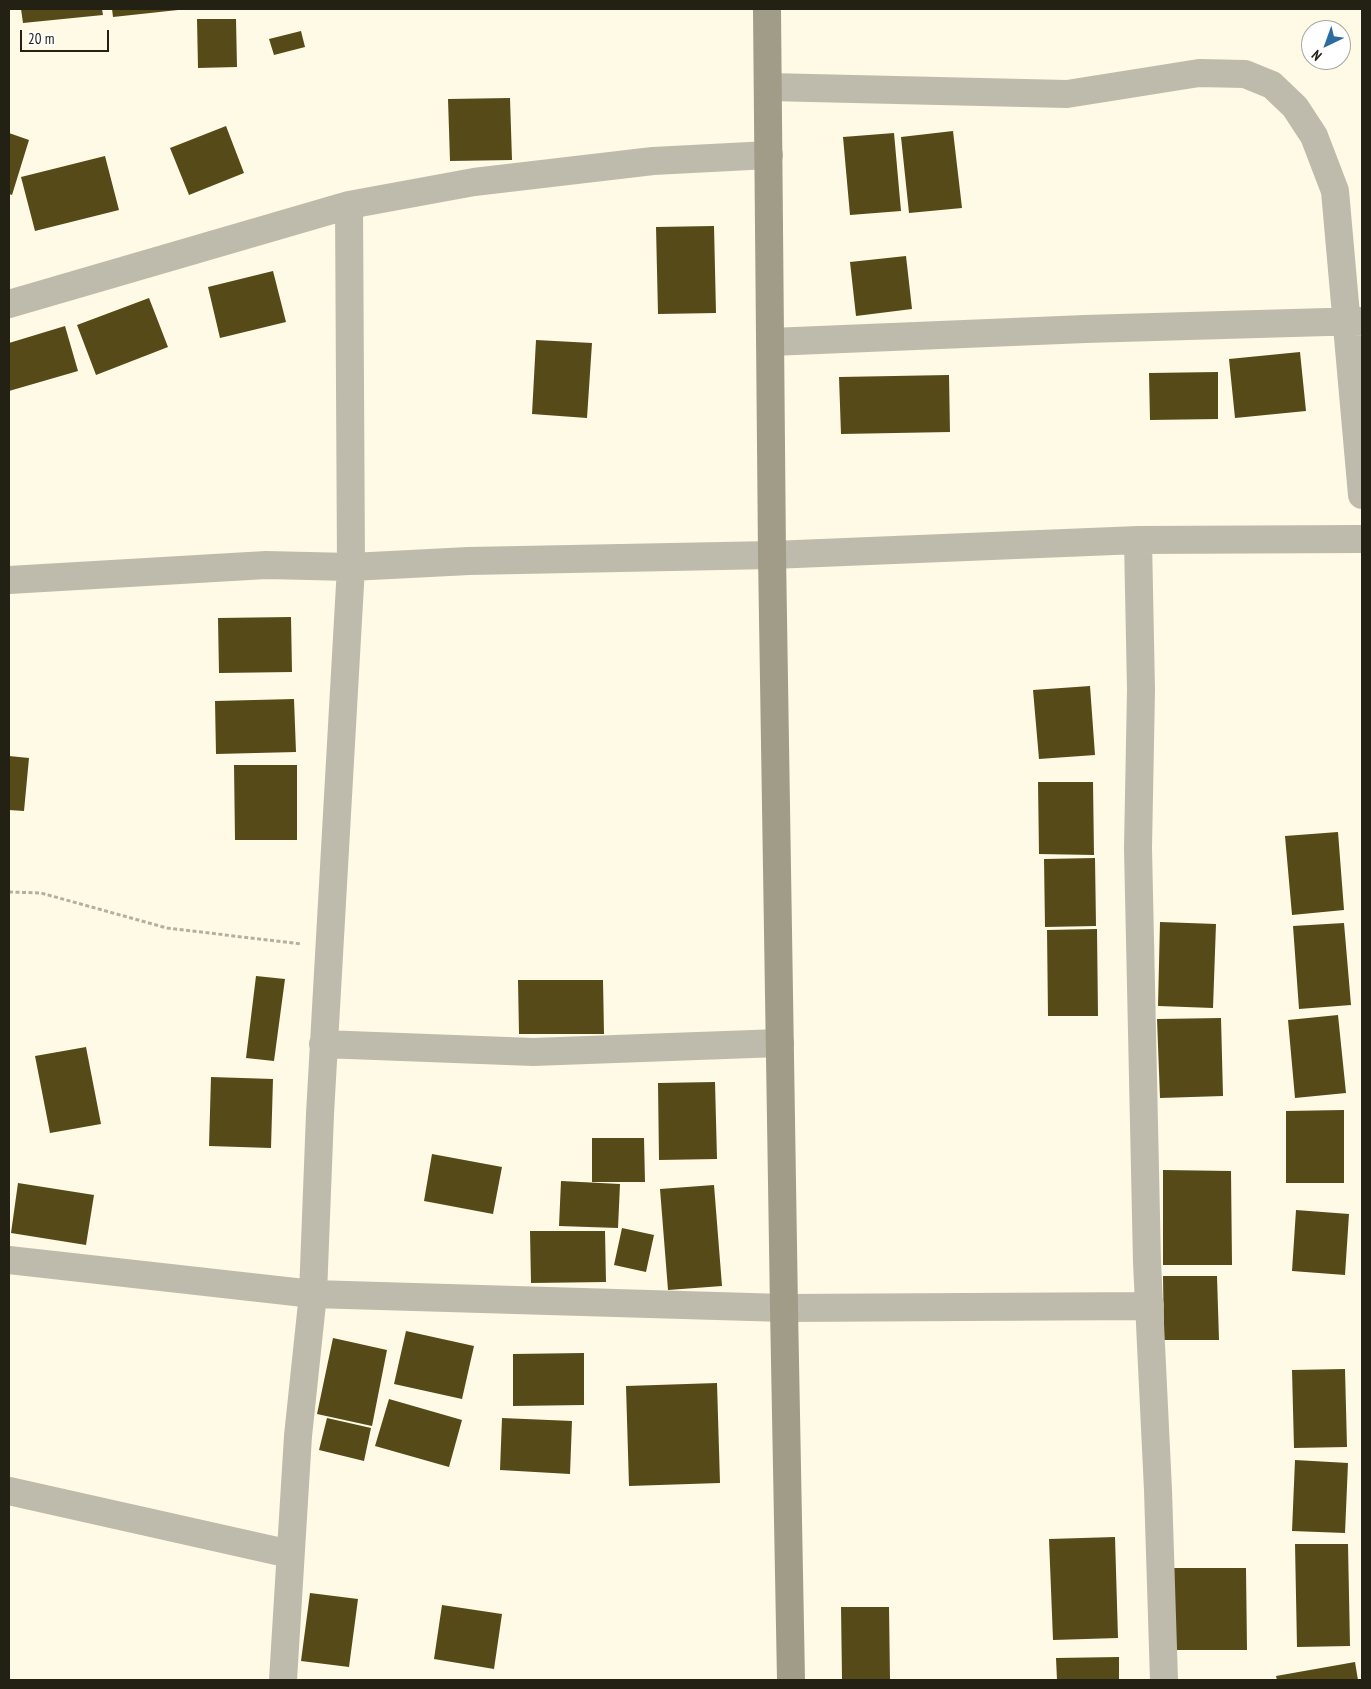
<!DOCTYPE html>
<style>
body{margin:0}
#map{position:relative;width:1371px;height:1689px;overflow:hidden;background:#fefae6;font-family:"PT Sans Narrow",sans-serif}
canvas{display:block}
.frame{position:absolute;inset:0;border:10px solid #232114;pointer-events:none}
.north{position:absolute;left:1301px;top:20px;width:50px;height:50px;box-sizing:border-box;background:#fff;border:1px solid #a7a6a1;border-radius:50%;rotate:222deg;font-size:14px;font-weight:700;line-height:20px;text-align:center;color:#232114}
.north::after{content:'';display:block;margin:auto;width:18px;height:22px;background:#2b6da3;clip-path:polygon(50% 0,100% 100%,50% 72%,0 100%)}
.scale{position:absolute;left:20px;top:30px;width:89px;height:22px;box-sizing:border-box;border:2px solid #232114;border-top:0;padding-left:6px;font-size:15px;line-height:18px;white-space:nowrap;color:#232114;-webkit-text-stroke:4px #fff;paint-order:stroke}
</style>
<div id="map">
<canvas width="1371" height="1689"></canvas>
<div class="frame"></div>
<div class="north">N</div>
<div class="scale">20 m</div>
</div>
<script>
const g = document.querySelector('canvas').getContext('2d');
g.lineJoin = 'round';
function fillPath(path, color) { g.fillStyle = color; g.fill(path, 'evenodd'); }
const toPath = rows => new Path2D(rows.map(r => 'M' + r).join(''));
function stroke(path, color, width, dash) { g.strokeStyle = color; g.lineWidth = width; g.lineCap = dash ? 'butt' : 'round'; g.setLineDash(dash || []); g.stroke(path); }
fillPath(toPath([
 [21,9,102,9,103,15,23,23],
 [112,9,178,9,178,10,113,17],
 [197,19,236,19,237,67,198,68],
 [301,31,305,47,274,55,269,39],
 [510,98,512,160,450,161,448,99],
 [226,126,244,173,189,195,170,148],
 [953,131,962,208,909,213,901,137],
 [9,133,29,140,12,195,9,194],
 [894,133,901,211,850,215,843,137],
 [105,156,119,210,35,231,21,177],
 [714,226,716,313,658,314,656,227],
 [906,256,912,309,856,316,850,262],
 [273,271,286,322,220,338,208,287],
 [149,298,168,347,96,375,77,325],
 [65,326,78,371,9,391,9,343],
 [536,340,592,343,587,418,532,414],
 [1300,352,1306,411,1235,418,1229,359],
 [1218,372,1218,419,1150,420,1149,373],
 [949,375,950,432,841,434,839,377],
 [291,617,292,672,219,673,218,618],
 [1090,686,1095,755,1039,759,1033,690],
 [294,699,296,752,216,754,215,701],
 [9,756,29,758,24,811,9,810],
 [234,765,297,765,297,840,235,840],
 [1038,782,1093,782,1094,855,1039,854],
 [1338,832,1344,910,1292,915,1285,836],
 [1095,858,1096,926,1045,927,1044,859],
 [1160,922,1216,924,1213,1008,1158,1006],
 [1344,923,1351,1005,1299,1009,1293,926],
 [1097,929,1098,1016,1048,1016,1047,930],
 [256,976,285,979,274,1061,246,1058],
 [518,980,603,980,604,1034,519,1034],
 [1338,1015,1346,1093,1295,1098,1288,1020],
 [1221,1018,1223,1096,1160,1098,1157,1019],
 [86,1047,101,1124,50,1133,35,1056],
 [211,1077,273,1079,271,1148,209,1146],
 [715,1082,717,1159,659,1160,658,1083],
 [1344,1110,1344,1183,1286,1183,1286,1111],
 [592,1138,644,1138,645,1182,592,1182],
 [432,1154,502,1167,493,1214,424,1201],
 [1163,1170,1231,1171,1232,1265,1163,1265],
 [561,1181,620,1184,618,1228,559,1226],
 [18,1183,94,1195,86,1245,11,1233],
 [714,1185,722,1286,668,1290,660,1189],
 [1296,1210,1349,1214,1345,1275,1292,1271],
 [622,1228,654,1235,646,1272,614,1265],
 [530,1231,605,1231,606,1282,531,1283],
 [1163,1276,1217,1276,1219,1340,1164,1340],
 [406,1331,474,1346,462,1399,394,1384],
 [333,1338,387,1350,372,1426,317,1414],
 [584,1353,584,1405,513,1406,513,1354],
 [1345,1369,1347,1447,1294,1448,1292,1370],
 [717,1383,720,1483,629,1486,626,1386],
 [389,1399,462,1420,449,1467,375,1446],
 [327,1418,371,1428,364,1461,319,1450],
 [502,1418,572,1421,570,1474,500,1470],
 [1295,1460,1348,1463,1345,1533,1292,1531],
 [1115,1537,1118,1638,1053,1640,1049,1539],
 [1295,1544,1348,1544,1350,1646,1297,1647],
 [1171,1568,1246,1568,1247,1650,1172,1650],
 [310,1593,358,1599,349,1667,301,1661],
 [442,1605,502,1614,494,1669,434,1659],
 [841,1607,889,1607,890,1679,842,1679],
 [1119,1657,1119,1680,1057,1680,1056,1658],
 [1355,1662,1358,1680,1277,1680,1276,1676]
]), '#564b18');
stroke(toPath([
 [9,892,41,893,167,928,301,944]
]), '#b3b09e', 3, [4, 2.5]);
stroke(toPath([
 [768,87,1067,94,1199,73,1245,74,1272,85,1295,107,1314,136,1335,191,1362,495],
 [9,304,349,205,474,182,653,161,769,155],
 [771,342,1085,329,1362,321],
 [1138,540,1141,690,1138,848,1147,1262,1158,1490,1164,1680],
 [9,580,266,565,351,567,469,561,772,555,1138,540,1362,539],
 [323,1044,533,1052,780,1043],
 [9,1260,313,1294,784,1308,1150,1306],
 [9,1491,290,1554],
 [283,1680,298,1436,313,1294,320,1114,351,567,349,205]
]), '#bebbad', 28);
stroke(toPath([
 [767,9,772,555,784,1308,791,1680]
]), '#a19c87', 28);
</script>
